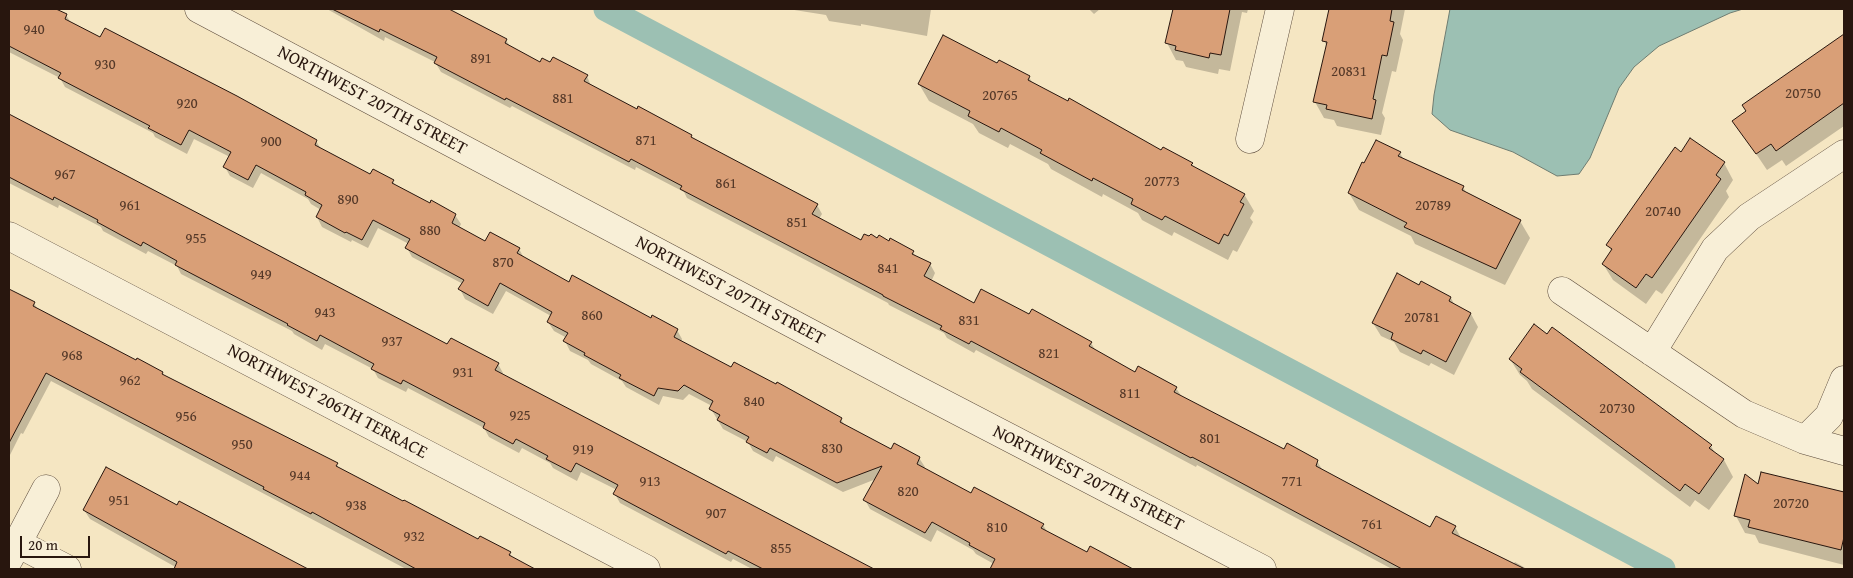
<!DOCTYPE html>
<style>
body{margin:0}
#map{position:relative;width:1853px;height:578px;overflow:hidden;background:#f5e6c2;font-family:"Gentium Book Plus",serif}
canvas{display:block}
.frame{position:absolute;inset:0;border:10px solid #28160e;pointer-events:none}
.scale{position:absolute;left:20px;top:536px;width:70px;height:22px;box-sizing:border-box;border:2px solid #28160e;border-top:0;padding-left:6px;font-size:15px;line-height:18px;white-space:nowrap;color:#28160e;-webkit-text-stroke:4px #f8efd7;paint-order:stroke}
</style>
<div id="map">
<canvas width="1853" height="578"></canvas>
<div class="frame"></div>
<div class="scale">20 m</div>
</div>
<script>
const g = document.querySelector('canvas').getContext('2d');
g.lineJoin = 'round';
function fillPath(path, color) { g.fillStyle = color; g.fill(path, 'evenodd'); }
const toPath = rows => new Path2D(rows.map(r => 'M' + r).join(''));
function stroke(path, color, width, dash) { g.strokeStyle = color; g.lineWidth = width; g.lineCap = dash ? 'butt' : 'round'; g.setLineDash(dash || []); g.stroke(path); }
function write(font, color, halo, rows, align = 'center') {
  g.font = font + ' "Gentium Book Plus",serif'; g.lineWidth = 4; g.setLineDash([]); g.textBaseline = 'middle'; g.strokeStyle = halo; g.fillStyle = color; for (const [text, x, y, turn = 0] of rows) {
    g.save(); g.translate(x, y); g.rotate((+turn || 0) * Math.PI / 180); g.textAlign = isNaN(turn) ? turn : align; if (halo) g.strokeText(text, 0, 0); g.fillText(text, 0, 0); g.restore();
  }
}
const water = toPath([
 [1450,9,1743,9,1730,13,1659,46,1634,67,1619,88,1590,158,1579,174,1557,176,1513,152,1450,130,1432,114,1434,95,1450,9]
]);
fillPath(water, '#9cc0b3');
stroke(water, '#6e7c71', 1);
fillPath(toPath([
 [9,9,53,9,66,15,71,23,316,141,321,149,370,176,393,181,396,187,430,205,455,215,461,224,459,228,486,242,519,249,524,258,569,284,677,330,682,339,681,342,732,369,841,419,845,426,892,450,894,445,919,458,925,467,924,470,971,495,1043,525,1048,533,1087,554,1090,548,1128,569,995,569,994,564,976,554,973,550,937,530,931,542,870,509,865,500,876,479,843,492,776,456,773,462,753,451,748,442,723,429,711,409,712,406,689,394,683,400,663,396,659,405,626,387,622,381,591,364,588,360,570,351,565,341,567,338,554,331,548,322,551,316,506,291,493,314,465,299,460,289,463,284,412,257,407,248,409,244,378,228,368,248,352,240,351,242,322,227,317,217,321,210,311,204,308,199,261,173,253,188,230,176,225,167,230,157,194,139,187,154,155,137,153,133,65,87,60,78,9,52],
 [327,9,448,9,506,40,511,48,541,64,587,76,591,86,637,111,691,136,693,139,817,205,822,214,819,219,862,241,878,239,913,252,916,257,930,264,935,273,931,282,974,305,1029,316,1091,343,1096,351,1136,373,1176,388,1182,397,1285,450,1317,461,1323,471,1431,528,1455,527,1460,536,1459,538,1513,565,1515,562,1527,569,1392,569,1240,488,1197,465,1196,467,976,350,974,353,947,338,944,333,889,305,888,303,687,198,684,192,636,167,635,170,512,106,510,108,441,72,435,62,385,37,384,41],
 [788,9,931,9,927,36,861,24,861,26,829,21,826,15],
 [1089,9,1100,9,1094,14],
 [1174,9,1248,9,1247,13,1242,12,1230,71,1219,69,1218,74,1186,67,1183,61,1176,60,1167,43],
 [1335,9,1405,9,1400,34,1403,40,1396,72,1392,71,1382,113,1385,118,1381,135,1337,126,1334,120,1324,118,1315,102,1327,46,1324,41],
 [1841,37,1844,41,1844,126,1786,166,1782,160,1767,170,1734,121],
 [998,65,1029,77,1033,84,1162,151,1192,164,1195,169,1244,194,1254,211,1250,218,1253,222,1237,252,1233,250,1228,260,1174,232,1172,236,1142,220,1138,213,1103,194,1102,197,1051,169,1048,164,1010,144,1008,148,979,133,973,124,929,101,919,84],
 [9,115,448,345,498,364,503,373,502,375,873,569,752,569,733,559,731,562,620,503,615,494,617,490,581,472,577,481,553,468,550,463,522,448,519,453,489,437,484,428,408,388,406,392,378,378,373,369,325,344,322,350,294,334,292,331,181,274,177,266,148,251,146,254,103,231,101,227,59,205,58,208,9,183],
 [1400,153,1404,160,1463,187,1467,194,1520,221,1530,238,1505,285,1415,244,1411,236,1359,210,1349,193],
 [1681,154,1724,163,1733,180,1726,191,1729,197,1662,294,1656,290,1646,304,1613,280,1603,264,1612,252,1608,245],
 [1420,287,1451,298,1455,306,1471,314,1478,327,1454,375,1431,363,1429,366,1400,352,1394,342,1381,336,1373,323],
 [9,290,34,303,38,310,137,362,163,373,165,377,337,464,339,469,479,541,510,553,513,559,533,569,406,569,51,381,23,434,21,433,9,457],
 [1547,335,1711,446,1716,455,1724,460,1733,477,1709,510,1695,500,1690,507,1532,389,1527,381,1520,375,1510,359],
 [1762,473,1844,494,1844,565,1759,543,1755,535,1745,533,1736,516,1759,486],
 [178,506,225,526,306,569,179,569,90,519,84,510]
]), '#0003');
stroke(toPath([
 [606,9,1663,569]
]), '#9cc0b3', 25);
const building = toPath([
 [9,9,56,9,67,14,65,19,100,37,105,28,237,96,317,140,315,145,370,174,373,169,394,180,392,183,430,203,431,200,456,214,452,223,485,241,490,232,520,248,517,253,569,282,572,275,651,318,652,315,678,329,674,337,731,367,734,362,776,384,777,382,842,418,840,422,891,449,894,443,920,457,917,464,971,493,974,487,1044,524,1041,528,1087,552,1090,546,1133,569,990,569,995,559,969,545,970,543,932,522,925,533,863,500,882,466,837,483,770,448,767,453,746,442,749,437,717,420,720,415,709,409,713,401,684,385,678,391,658,388,654,396,619,378,621,375,584,355,585,353,563,341,568,333,547,322,552,312,500,283,488,306,458,289,464,280,405,248,410,239,373,220,362,240,346,232,345,233,316,217,322,205,305,195,306,192,256,165,248,180,223,167,231,152,189,130,181,145,148,128,150,126,58,78,61,73,9,46,9,9],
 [332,9,449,9,507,39,505,43,540,62,542,58,550,62,553,57,588,75,584,81,637,109,638,106,692,135,691,137,818,204,812,214,861,240,864,234,869,236,871,234,877,238,879,235,889,241,890,238,914,251,912,254,931,263,924,276,974,303,981,289,1029,314,1032,309,1092,342,1089,346,1135,372,1138,366,1177,387,1174,392,1284,449,1287,443,1318,460,1316,466,1430,527,1436,516,1456,526,1452,533,1525,569,1402,569,1234,479,1192,457,1191,458,971,341,969,344,940,329,942,326,883,296,883,295,680,189,682,186,631,159,629,162,506,98,505,100,434,63,437,57,380,29,379,32,332,9],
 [1173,9,1230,9,1221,55,1210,53,1209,58,1175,50,1176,46,1165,43,1173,9],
 [1329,9,1392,9,1390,21,1394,22,1387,56,1382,55,1373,99,1376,100,1372,119,1326,109,1327,105,1313,102,1327,42,1322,41,1329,9],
 [1844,34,1844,103,1776,151,1771,144,1756,154,1732,121,1746,111,1742,105,1844,34],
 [943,35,997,63,999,60,1030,76,1028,80,1068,101,1069,98,1161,150,1163,147,1193,163,1191,165,1245,194,1240,202,1244,204,1228,236,1224,234,1219,244,1165,216,1162,220,1131,204,1133,199,1093,178,1092,181,1040,153,1042,150,1001,128,999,132,968,116,970,111,918,84,943,35],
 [9,114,447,344,451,338,499,363,495,370,874,569,763,569,728,551,726,554,613,494,618,485,576,463,571,472,546,459,548,456,516,439,513,444,483,428,485,423,403,380,401,384,371,369,374,364,320,335,317,341,287,325,288,324,175,265,177,261,143,242,141,246,97,222,98,220,54,197,53,200,9,177,9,114],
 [1690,138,1725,162,1716,175,1721,179,1652,278,1646,274,1636,288,1602,264,1612,249,1606,245,1675,147,1681,152,1690,138],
 [1376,140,1401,152,1398,156,1464,186,1462,190,1521,220,1496,269,1404,227,1407,223,1348,193,1362,162,1364,163,1376,140],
 [1397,273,1419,285,1421,281,1451,297,1449,301,1471,313,1446,362,1423,350,1421,354,1391,339,1393,333,1372,323,1397,273],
 [9,289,35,302,33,306,136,360,137,358,163,372,162,374,338,463,336,466,403,501,404,500,478,539,480,536,511,552,509,555,535,569,416,569,312,512,311,514,263,489,264,487,46,373,9,443,9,289],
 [1534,324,1547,334,1552,327,1712,445,1709,448,1724,459,1699,494,1685,484,1680,491,1520,372,1522,369,1509,359,1534,324],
 [106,467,177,505,179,501,308,569,174,569,177,562,83,510,106,467],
 [1761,472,1844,492,1844,537,1841,550,1748,527,1750,520,1734,516,1745,474,1758,484,1761,472]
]);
fillPath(building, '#d99f77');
stroke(building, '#28160e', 1);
const minor = toPath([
 [199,9,908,385,1262,569],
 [1250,139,1280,9],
 [9,236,646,569],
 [1562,291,1744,414,1805,440,1844,451],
 [1652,352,1715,249,1749,217,1844,154],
 [1805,440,1829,416,1844,380],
 [17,543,67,569],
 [9,559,46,489]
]);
stroke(minor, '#5b4a3b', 29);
stroke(minor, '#f8efd7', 28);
write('15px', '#543828', null, [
 ["940",34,30],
 ["891",481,59],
 ["930",105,65],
 ["20831",1349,72],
 ["20750",1803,94],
 ["20765",1000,96],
 ["881",563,99],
 ["920",187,104],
 ["871",646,141],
 ["900",271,142],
 ["967",65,175],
 ["20773",1162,182],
 ["861",726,184],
 ["890",348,200],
 ["961",130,206],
 ["20789",1433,206],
 ["20740",1663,212],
 ["851",797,223],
 ["880",430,231],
 ["955",196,239],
 ["870",503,263],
 ["841",888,269],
 ["949",261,275],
 ["943",325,313],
 ["860",592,316],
 ["20781",1422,318],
 ["831",969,321],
 ["937",392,342],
 ["821",1049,354],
 ["968",72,356],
 ["931",463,373],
 ["962",130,381],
 ["811",1130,394],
 ["840",754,402],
 ["20730",1617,409],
 ["925",520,416],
 ["956",186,417],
 ["801",1210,439],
 ["950",242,445],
 ["830",832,449],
 ["919",583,450],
 ["944",300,476],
 ["913",650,482],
 ["771",1292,482],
 ["820",908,492],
 ["951",119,501],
 ["20720",1791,504],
 ["938",356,506],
 ["907",716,514],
 ["761",1372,525],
 ["810",997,528],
 ["932",414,537],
 ["855",781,549]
]);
write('18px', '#28160e', '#f8efd7', [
 ["NORTHWEST 207TH STREET",372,101,28],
 ["NORTHWEST 207TH STREET",730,291,28],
 ["NORTHWEST 206TH TERRACE",327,402,28],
 ["NORTHWEST 207TH STREET",1088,479,27]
]);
</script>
